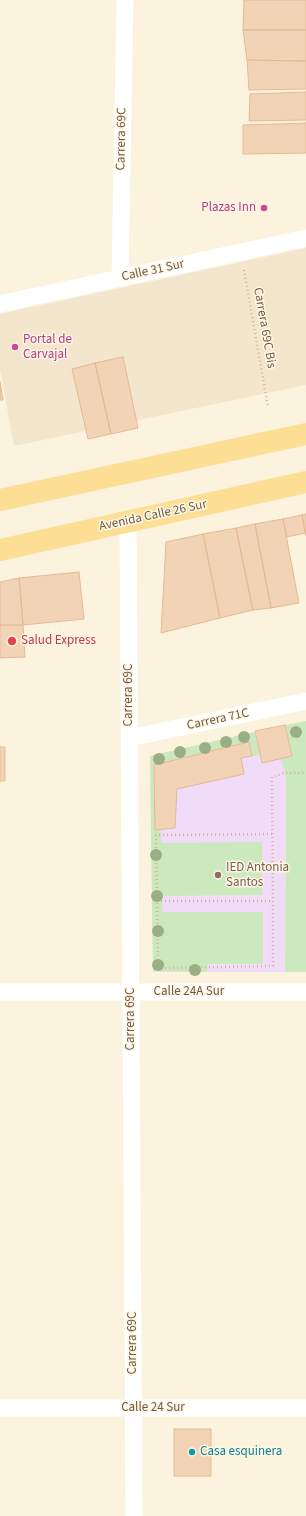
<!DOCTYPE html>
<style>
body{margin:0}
canvas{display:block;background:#fcf3de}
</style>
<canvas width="306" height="1516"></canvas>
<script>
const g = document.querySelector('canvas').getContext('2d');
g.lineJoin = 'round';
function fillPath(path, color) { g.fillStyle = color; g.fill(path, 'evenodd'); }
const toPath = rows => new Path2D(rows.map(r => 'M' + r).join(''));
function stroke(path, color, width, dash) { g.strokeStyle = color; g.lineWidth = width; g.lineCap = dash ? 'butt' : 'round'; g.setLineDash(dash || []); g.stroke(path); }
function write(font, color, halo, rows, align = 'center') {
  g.font = font + ' "Source Sans 3",sans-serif'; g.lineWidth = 3; g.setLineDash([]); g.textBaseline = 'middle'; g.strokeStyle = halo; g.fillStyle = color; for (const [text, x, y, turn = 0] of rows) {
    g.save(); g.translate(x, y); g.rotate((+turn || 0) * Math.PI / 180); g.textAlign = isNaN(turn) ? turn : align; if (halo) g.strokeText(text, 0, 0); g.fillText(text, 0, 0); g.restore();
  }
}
fillPath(toPath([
 [306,248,306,385,14,446,0,369,0,314]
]), '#f4e5cd');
fillPath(toPath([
 [285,725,292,756,286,778,285,972,153,972,150,756]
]), '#f0dcf8');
fillPath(toPath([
 [306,721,306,972,285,972,286,778,281,759,292,756,285,725],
 [254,732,260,755,252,756,249,742,154,765,155,829,161,829,161,843,262,842,262,895,161,896,163,912,263,912,263,964,208,964,207,972,153,971,150,756]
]), '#cce9bd');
const building = toPath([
 [244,0,306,0,306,30,243,30,244,0],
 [243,30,306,30,306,61,247,60,243,30],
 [247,60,306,61,306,89,249,90,247,60],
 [306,92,306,120,249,121,250,94,306,92],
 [306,123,306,153,243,154,243,125,306,123],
 [123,357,138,428,111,434,95,363,123,357],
 [95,363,111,434,88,439,72,369,95,363],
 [0,382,3,400,0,400,0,382],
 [306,514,306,536,302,515,306,514],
 [302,515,305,533,287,537,283,519,302,515],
 [283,519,299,603,271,608,255,524,283,519],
 [255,524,271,608,253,610,236,528,255,524],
 [236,528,253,610,220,618,203,534,236,528],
 [203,534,220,618,161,633,166,542,203,534],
 [79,572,84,619,23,625,19,578,79,572],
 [19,578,23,625,0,625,0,582,19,578],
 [0,625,23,625,25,657,0,658,0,625],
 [285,725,292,756,262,763,255,731,285,725],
 [249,742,252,756,241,758,244,774,177,789,175,828,155,830,154,765,249,742],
 [0,747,5,747,5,781,0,781,0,747],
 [174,1429,211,1429,211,1476,174,1476,174,1429]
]);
fillPath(building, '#f2d3b6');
stroke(building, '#e5ba96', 1);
stroke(toPath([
 [244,270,268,407],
 [272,834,156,835,158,968,273,966,273,901,272,777,284,773,306,773],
 [157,901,273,901]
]), '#d6b69a', 2.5, [1, 3]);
stroke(toPath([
 [120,278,125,0],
 [0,304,306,238],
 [128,521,134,1516],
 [129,738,306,701],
 [0,992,306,992],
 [0,1408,306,1408]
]), '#fff', 17);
stroke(toPath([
 [0,500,306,434],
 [0,550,306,482]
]), '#fcde95', 22);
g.fillStyle = '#9baf87';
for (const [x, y] of [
 [296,732],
 [244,737],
 [226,742],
 [205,748],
 [180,752],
 [159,759],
 [156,855],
 [157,896],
 [158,931],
 [158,965],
 [195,970]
]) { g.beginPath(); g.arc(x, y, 6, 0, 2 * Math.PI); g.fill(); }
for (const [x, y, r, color] of [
 [264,208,4,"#d1479c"],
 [15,347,4,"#d1479c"],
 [12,641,5,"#e0444e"],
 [218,875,4,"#8d6e63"],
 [192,1452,4,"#0f9aa8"]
]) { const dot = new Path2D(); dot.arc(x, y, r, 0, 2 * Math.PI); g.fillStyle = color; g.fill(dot); stroke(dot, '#fff7e5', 1.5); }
write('13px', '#725a47', '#fff7e5', [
 ["Carrera 69C",122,139,-89],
 ["Calle 31 Sur",153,271,-12],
 ["Carrera 69C Bis",264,328,80],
 ["Avenida Calle 26 Sur",153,516,-12],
 ["Carrera 69C",129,695,-90],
 ["Carrera 71C",218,720,-12],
 ["Calle 24A Sur",189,992],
 ["Carrera 69C",131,1019,-90],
 ["Carrera 69C",133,1343,-90],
 ["Calle 24 Sur",153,1408]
]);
write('13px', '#b23c85', '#fff7e5', [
 ["Plazas Inn",256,208],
 ["Portal de",23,340,"left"],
 ["Carvajal",23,355,"left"]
], 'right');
write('13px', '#be3a42', '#fff7e5', [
 ["Salud Express",21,641]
], 'left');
write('13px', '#785e54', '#fff7e5', [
 ["IED Antonia",226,868],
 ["Santos",226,883]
], 'left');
write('13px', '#0d838f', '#fff7e5', [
 ["Casa esquinera",200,1452]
], 'left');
</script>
